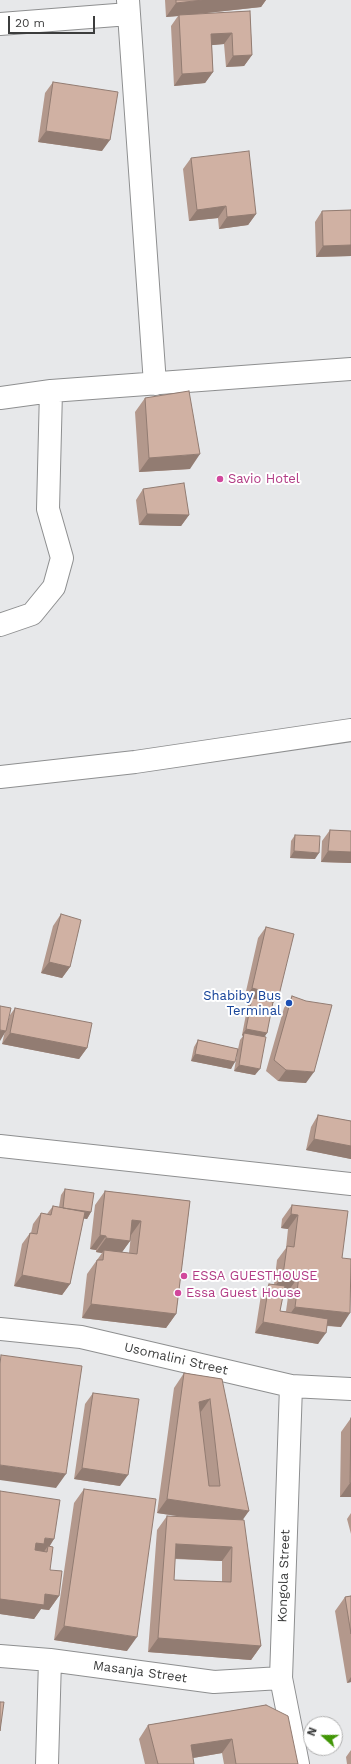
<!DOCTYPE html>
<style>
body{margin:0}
#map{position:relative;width:351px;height:1764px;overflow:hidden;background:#e7e8ea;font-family:"Work Sans",sans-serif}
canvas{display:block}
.north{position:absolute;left:303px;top:1716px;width:40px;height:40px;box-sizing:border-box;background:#fff;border:1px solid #b1b1b1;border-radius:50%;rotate:291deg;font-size:11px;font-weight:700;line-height:16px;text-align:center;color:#3c3d3d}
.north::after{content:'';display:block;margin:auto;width:14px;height:18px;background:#419606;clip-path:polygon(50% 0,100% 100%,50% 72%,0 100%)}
.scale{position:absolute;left:8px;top:16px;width:87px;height:18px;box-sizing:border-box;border:2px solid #3c3d3d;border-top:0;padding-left:5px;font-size:12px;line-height:14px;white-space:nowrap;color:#3c3d3d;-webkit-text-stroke:3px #fff;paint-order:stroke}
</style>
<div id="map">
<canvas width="351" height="1764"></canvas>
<div class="north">N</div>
<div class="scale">20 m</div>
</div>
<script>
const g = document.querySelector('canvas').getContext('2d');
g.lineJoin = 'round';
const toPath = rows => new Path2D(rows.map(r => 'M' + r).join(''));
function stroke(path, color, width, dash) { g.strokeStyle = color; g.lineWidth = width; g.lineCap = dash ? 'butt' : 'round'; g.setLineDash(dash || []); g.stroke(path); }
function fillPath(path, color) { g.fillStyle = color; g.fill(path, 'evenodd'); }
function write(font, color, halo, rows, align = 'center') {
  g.font = font + ' "Work Sans",sans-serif'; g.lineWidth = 4; g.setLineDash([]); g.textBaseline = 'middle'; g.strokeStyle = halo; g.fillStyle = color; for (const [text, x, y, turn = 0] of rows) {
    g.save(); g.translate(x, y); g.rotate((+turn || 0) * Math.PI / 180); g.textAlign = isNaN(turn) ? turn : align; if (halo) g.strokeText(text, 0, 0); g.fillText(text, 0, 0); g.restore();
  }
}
const minor = toPath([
 [128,0,155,384],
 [0,24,129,14],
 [0,398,51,391,351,369],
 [0,625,32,614,54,587,62,558,48,509,51,391],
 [0,777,135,762,351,730],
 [0,1146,351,1184],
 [0,1329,81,1337,291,1386,351,1389],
 [291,1386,281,1678,298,1764],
 [0,1656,50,1660,214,1682,281,1678],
 [47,1764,50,1660]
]);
stroke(minor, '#8e8f90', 24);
stroke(minor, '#fff', 22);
fillPath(toPath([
 [165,0,266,0,261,7,198,14,250,11,252,55,244,66,226,67,224,44,212,45,213,72,205,83,174,86,171,26,178,16,166,17],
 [53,82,102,151,38,142,45,93],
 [191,158,256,214,248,225,219,229,218,218,189,221,183,169],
 [351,210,351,256,316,257,315,222,322,211],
 [145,398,190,469,139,472,135,412],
 [143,489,189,515,181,526,139,525,136,500],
 [330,830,351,831,351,863,321,862,322,841],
 [295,835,315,859,290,858,291,841],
 [61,914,70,967,62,978,41,973,53,926],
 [266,927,272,1004,267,1033,264,1037,255,1075,234,1071,237,1054,231,1069,191,1061,194,1047,198,1040,238,1049,240,1040,243,1036,242,1035,248,1004,250,1001,244,1000,258,938],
 [292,996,306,1083,278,1081,266,1071,284,1008],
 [15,1008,87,1048,79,1059,2,1044,4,1035,10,1015],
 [318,1115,351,1121,351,1159,306,1150,311,1127],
 [65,1189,91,1212,87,1219,83,1218,70,1284,62,1295,14,1286,22,1244,30,1233,31,1233,33,1224,41,1213,47,1214,53,1206,59,1207,61,1195],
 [105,1191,190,1201,176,1314,166,1328,82,1318,87,1274,102,1253,96,1252,96,1250,90,1249,95,1205],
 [131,1235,129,1253,122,1252,130,1241],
 [292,1205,342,1258,341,1327,327,1326,318,1344,255,1333,261,1295,269,1284,274,1285,277,1260,286,1248,288,1229,281,1228,282,1219],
 [284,1290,289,1290,286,1311,280,1311],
 [184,1373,222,1379,243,1520,261,1646,251,1660,148,1652,157,1530,167,1516,177,1516,157,1513,174,1388],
 [175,1559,222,1561,222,1582,174,1580],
 [93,1393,120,1486,74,1479,85,1404],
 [351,1418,351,1497,340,1497,341,1432],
 [84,1489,127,1651,54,1640,74,1503],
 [0,1491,49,1546,50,1570,59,1596,49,1610,41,1609,34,1619,0,1614],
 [351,1513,351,1534,347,1519],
 [351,1596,351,1682,347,1683,335,1611,345,1597],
 [266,1705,298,1764,224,1764,222,1753,193,1758,194,1764,145,1764,139,1739,148,1725],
 [351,1750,351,1764,347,1764,346,1757]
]), '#b3988c');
fillPath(toPath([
 [203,0,266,0,261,7,179,16,179,15,178,16,166,17,176,3],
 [232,33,224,44,203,46,211,34],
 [252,55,244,66,226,67,233,56],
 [213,72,205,83,174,86,182,74],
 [46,131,110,140,102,151,38,142],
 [226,206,218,218,189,221,197,210],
 [256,214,248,225,219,229,227,217],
 [351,245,351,256,316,257,323,246],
 [200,454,190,469,139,472,149,458],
 [147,514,189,515,181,526,139,525],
 [294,851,319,853,315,859,290,858],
 [328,851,351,852,351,863,321,862],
 [49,962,70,967,62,978,41,973],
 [252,988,279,995,271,1006,252,998,250,1001,244,1000],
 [246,1029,267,1033,263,1039,244,1033,243,1036,242,1035],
 [0,1030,6,1031,0,1041],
 [10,1033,87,1048,79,1059,2,1044],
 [195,1054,235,1062,231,1069,191,1061],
 [239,1065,260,1069,255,1075,234,1071],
 [286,1070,314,1072,306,1083,278,1081],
 [314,1139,351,1146,351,1159,306,1150],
 [62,1208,91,1212,87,1219,58,1215],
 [291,1214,298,1215,288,1229,281,1228],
 [132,1220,141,1221,131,1235,122,1234],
 [100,1235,106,1236,96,1250,90,1249],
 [106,1238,130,1241,120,1255,104,1250,102,1253,96,1252],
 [22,1275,70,1284,62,1295,14,1286],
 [283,1275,299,1276,289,1290,273,1289],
 [91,1304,176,1314,166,1328,82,1318],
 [295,1307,350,1313,341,1327,285,1321],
 [263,1322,326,1333,318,1344,255,1333],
 [210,1399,200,1413,199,1402],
 [0,1465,66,1474,56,1488,0,1480],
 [82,1468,128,1475,120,1486,74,1479],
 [350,1483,351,1483,351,1497,340,1497],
 [167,1499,249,1511,239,1525,157,1513],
 [45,1538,54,1539,48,1549,48,1546,43,1553,26,1557,36,1543],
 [176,1544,232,1547,222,1561,166,1558],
 [45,1594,59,1596,49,1610,41,1609,34,1619,0,1614,0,1599],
 [64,1626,137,1637,127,1651,54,1640],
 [158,1638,261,1646,251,1660,148,1652],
 [351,1677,351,1682,347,1683],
 [232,1739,222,1753,181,1760,191,1745]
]), '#927c72');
const building = toPath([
 [176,0,203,0,176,3,176,0],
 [250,11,252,55,233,56,232,33,211,34,213,72,182,74,179,15,250,11],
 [53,82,118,92,110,140,46,131,53,82],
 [249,151,256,214,227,217,226,206,197,210,191,158,249,151],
 [351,210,351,245,323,246,322,211,351,210],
 [189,391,200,454,149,458,145,398,189,391],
 [184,483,189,515,147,514,143,489,184,483],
 [330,830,351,831,351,852,328,851,330,830],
 [295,835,320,836,319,853,294,851,295,835],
 [61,914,81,920,70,967,49,962,61,914],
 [266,927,294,934,279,995,252,988,266,927],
 [292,996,306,1001,332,1005,314,1072,286,1070,274,1060,292,996],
 [252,998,273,1002,267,1033,246,1029,252,998],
 [0,1006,11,1008,6,1031,0,1030,0,1006],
 [15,1008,92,1023,87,1048,10,1033,15,1008],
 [244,1033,266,1037,260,1069,239,1065,244,1033],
 [198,1040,238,1049,235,1062,195,1054,198,1040],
 [318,1115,351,1121,351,1146,314,1139,318,1115],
 [65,1189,94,1193,91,1212,63,1208,65,1189],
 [105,1191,190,1201,176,1314,91,1304,97,1260,103,1260,104,1250,137,1254,141,1221,132,1220,130,1241,106,1238,106,1236,100,1235,105,1191],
 [292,1205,348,1211,342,1258,351,1259,350,1313,295,1307,299,1276,283,1275,287,1246,294,1247,298,1215,291,1214,292,1205],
 [53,1206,85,1212,70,1284,22,1275,30,1233,37,1234,41,1213,51,1215,53,1206],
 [269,1284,285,1286,280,1311,328,1319,326,1333,263,1322,269,1284],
 [1,1355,82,1366,66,1474,0,1465,0,1364,1,1355],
 [184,1373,222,1379,249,1511,167,1499,184,1373],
 [210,1399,220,1486,209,1486,199,1402,210,1399],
 [93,1393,139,1399,128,1475,82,1468,93,1393],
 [351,1418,351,1483,350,1483,351,1418],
 [84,1489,156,1499,137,1637,64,1626,84,1489],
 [0,1491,60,1500,54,1539,45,1538,44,1544,36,1543,35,1550,47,1552,48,1546,53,1547,50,1570,62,1571,59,1596,45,1594,44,1605,0,1599,0,1491],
 [167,1516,244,1520,261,1646,158,1638,167,1516],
 [176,1544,232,1547,231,1582,174,1580,176,1544],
 [351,1596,351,1634,345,1597,351,1596],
 [0,1702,4,1702,0,1731,0,1702],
 [266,1705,288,1716,298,1764,236,1764,232,1739,191,1745,194,1764,158,1764,148,1725,266,1705]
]);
fillPath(building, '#d0b1a3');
stroke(building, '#927c72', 1);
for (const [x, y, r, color] of [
 [220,479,4,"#d1479c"],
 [289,1003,4,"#1a4fb4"],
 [184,1276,4,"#d1479c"],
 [178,1293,4,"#d1479c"]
]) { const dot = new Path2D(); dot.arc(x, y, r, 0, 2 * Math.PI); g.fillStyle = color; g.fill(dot); stroke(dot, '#fff', 1.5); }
write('13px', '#b23c85', '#fff', [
 ["Savio Hotel",228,479],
 ["ESSA GUESTHOUSE",192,1276],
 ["Essa Guest House",186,1293]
], 'left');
write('13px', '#164399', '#fff', [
 ["Shabiby Bus",281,996],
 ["Terminal",281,1011]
], 'right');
write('13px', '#3c3d3d', '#fff', [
 ["Usomalini Street",176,1359,13],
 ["Kongola Street",284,1576,-88],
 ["Masanja Street",140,1672,8]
]);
</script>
